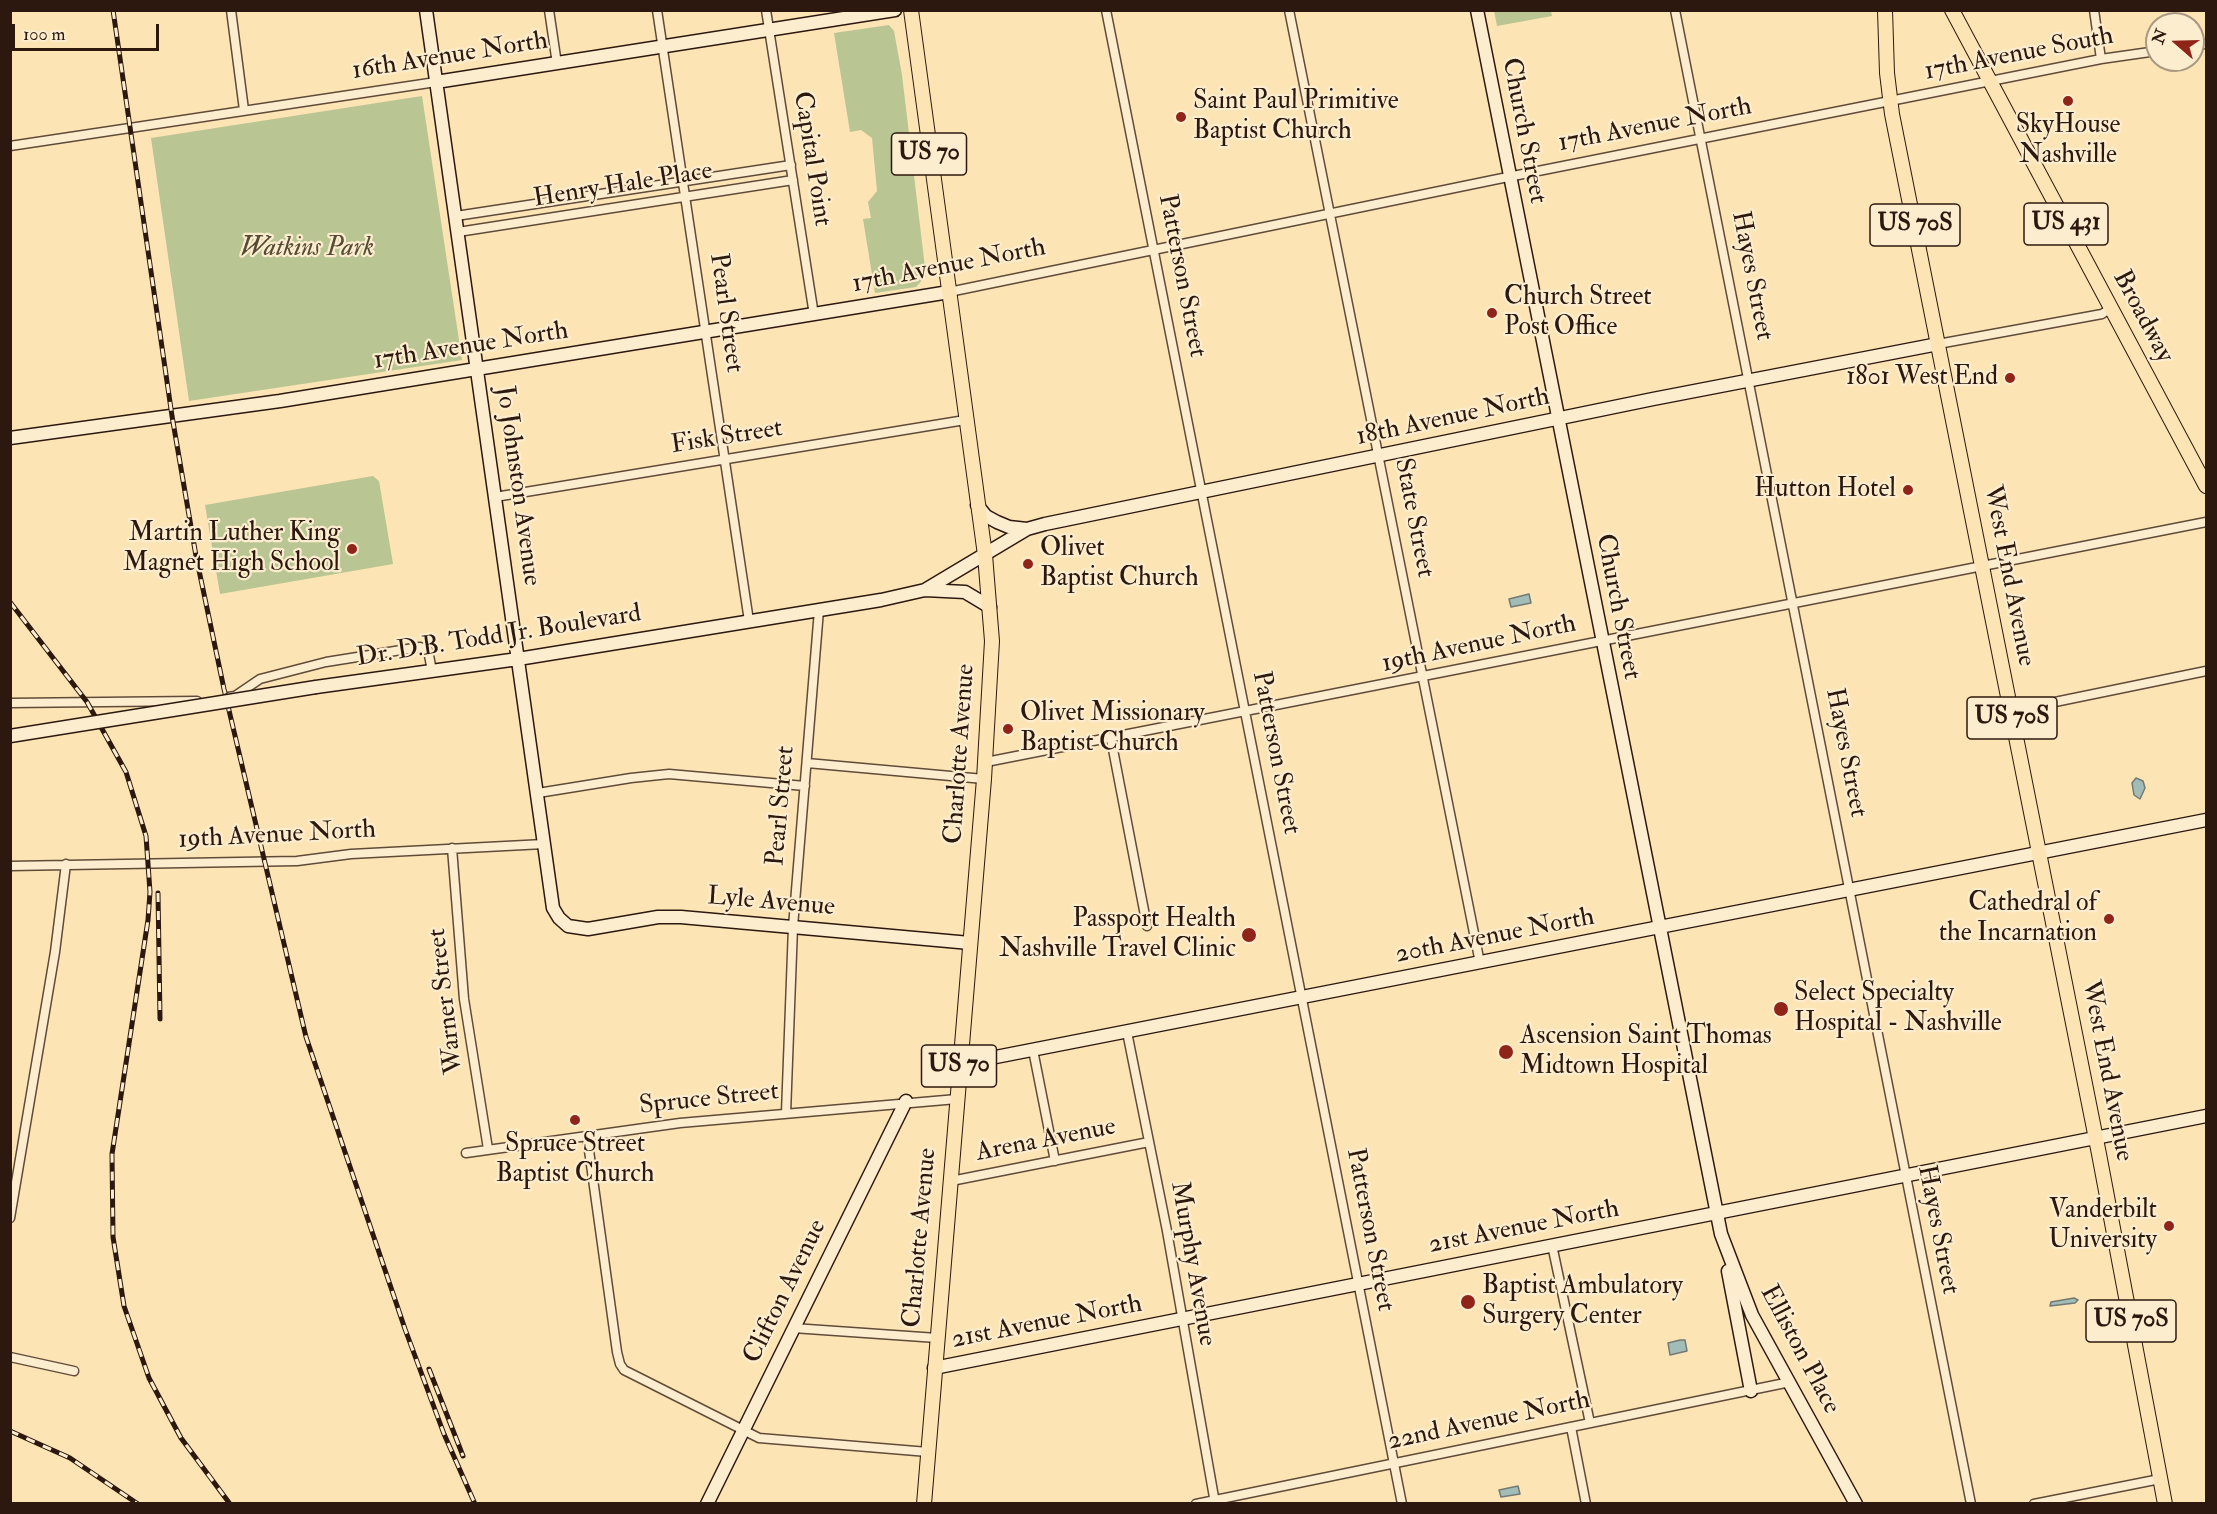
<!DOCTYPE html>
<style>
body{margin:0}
#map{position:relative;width:2217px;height:1514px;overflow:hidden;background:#fce4b5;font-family:"IM FELL Double Pica",serif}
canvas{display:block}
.frame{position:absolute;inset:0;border:12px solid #2c180e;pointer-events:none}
.north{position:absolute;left:2145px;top:12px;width:60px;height:60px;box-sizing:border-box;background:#fdedcf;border:2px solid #a99882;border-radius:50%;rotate:290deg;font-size:16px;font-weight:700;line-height:24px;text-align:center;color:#2c180e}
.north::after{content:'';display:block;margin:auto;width:21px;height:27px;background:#8f2418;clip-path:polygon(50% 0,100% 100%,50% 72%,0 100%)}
.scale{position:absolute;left:12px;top:24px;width:147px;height:27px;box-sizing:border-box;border:3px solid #2c180e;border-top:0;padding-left:8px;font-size:18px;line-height:21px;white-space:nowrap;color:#2c180e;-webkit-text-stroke:4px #fdedcf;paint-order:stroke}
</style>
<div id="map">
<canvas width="2217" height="1514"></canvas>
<div class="frame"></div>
<div class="north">N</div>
<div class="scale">100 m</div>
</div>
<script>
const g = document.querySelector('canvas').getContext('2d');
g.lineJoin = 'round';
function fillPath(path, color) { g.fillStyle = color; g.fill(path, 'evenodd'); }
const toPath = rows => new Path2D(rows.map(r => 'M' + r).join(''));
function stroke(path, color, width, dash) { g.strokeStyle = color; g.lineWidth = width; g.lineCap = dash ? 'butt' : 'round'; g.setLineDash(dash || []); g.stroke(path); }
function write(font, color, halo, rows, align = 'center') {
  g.font = font + ' "IM FELL Double Pica",serif'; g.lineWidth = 4.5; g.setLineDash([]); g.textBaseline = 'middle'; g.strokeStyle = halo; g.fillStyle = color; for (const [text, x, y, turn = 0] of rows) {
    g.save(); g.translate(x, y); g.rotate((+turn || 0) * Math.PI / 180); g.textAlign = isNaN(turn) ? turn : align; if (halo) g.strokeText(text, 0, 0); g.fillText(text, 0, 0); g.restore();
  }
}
fillPath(toPath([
 [1494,11,1551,11,1552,16,1497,26],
 [889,25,894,31,902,75,926,276,916,287,875,293,863,219,871,218,868,202,877,191,872,138,861,130,850,132,834,33],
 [422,96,462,360,189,401,151,138],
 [373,476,379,481,393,564,220,594,205,505]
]), '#b9c592');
const water = toPath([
 [1529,594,1531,603,1511,607,1509,599,1529,594],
 [2136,778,2143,781,2145,788,2140,799,2134,795,2132,783,2136,778],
 [2074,1298,2078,1300,2075,1303,2050,1306,2051,1302,2074,1298],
 [1680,1340,1685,1340,1687,1351,1670,1355,1668,1343,1680,1340],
 [1518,1486,1520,1494,1501,1497,1499,1490,1518,1486]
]);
fillPath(water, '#a2bcb7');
stroke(water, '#737a73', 1.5);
const street = toPath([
 [231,10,244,110],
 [549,10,557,64],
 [657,10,749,621],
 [766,10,814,315],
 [1106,10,1402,1504],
 [1289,10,1480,963],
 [1675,10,1971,1504],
 [2094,10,2101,59],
 [2193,45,2206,44],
 [10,146,436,82],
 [456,216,791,165],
 [458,232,793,180],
 [949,292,1498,179,2101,59,2157,51],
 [1938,344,2102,314,2111,308],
 [495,497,965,420],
 [228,697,235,696,260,679,326,662,420,647,428,650,432,671],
 [10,703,197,701],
 [2011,711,2206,671],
 [1111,739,1147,926],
 [986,762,2206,522],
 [807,763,984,779],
 [538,793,631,778,669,774,805,786],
 [452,848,464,999,488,1149],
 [10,866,297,861,351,854,544,844],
 [1127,1032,1167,1231,1215,1503],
 [1033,1050,1055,1161],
 [786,1113,793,927,819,610],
 [587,1136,617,1352,620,1364,624,1370,759,1438,928,1452],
 [466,1153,680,1123,957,1099],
 [951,1181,1149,1142],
 [10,1218,55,952,66,864],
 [1552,1245,1590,1423],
 [793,1328,937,1338],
 [10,1357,74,1371],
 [1571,1427,1586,1504],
 [1196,1504,1790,1382],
 [2034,1504,2160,1479]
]);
const secondary = toPath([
 [426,10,553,908,559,918,568,926,588,929,658,917,681,917,970,943],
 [1477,10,1721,1234,1752,1315,1856,1504],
 [436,82,895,10],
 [10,438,280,401,949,292],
 [977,505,986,516,997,522,1009,527,1027,529],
 [925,590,965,592,990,607],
 [316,687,518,659,881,600,925,590,1027,529,1045,524,1653,399,1938,344],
 [960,1064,2206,820],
 [1728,1271,1751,1391],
 [934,1368,2206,1116],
 [707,1504,906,1101]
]);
const primary = toPath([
 [911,10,985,555,992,641,984,779,924,1504],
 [1885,10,1887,73,1892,114,2099,1154,2165,1504],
 [1952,10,2206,486]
]);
stroke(street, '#604b38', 11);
stroke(secondary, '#2c180e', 15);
stroke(primary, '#2c180e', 16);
stroke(street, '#fdedcf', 8);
stroke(secondary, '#fdedcf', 12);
stroke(primary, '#fce4b5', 14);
const rail = toPath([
 [113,10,172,416,196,556,224,689,306,1037,405,1329,444,1434,475,1504],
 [10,602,87,702,126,772,146,836,150,892,148,920,112,1154,113,1237,124,1306,149,1378,181,1438,230,1504],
 [158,893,160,1019],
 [429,1369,463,1456],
 [10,1431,70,1458,138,1504]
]);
stroke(rail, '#2c180e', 5);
stroke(rail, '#fdedcf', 3, [9]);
const secondaryBridge = toPath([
 [10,736,316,687]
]);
stroke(secondaryBridge, '#2c180e', 15, []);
stroke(secondaryBridge, '#fdedcf', 12);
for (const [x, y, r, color] of [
 [2068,101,6,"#8f2418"],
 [1181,117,6,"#8f2418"],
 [1492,313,6,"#8f2418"],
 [2010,378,6,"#8f2418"],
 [1908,490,6,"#8f2418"],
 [352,549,6,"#8f2418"],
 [1028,564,6,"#8f2418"],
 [1008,729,6,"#8f2418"],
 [2109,919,6,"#8f2418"],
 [1249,935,8,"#8f2418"],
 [1781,1009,8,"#8f2418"],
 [1506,1052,8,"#8f2418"],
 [575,1120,6,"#8f2418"],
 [2169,1226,6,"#8f2418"],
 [1468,1302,8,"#8f2418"]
]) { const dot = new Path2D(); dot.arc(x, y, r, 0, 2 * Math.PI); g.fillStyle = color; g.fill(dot); stroke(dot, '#fdedcf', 2); }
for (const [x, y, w] of [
 [929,154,75],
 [2066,224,84],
 [1915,225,90],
 [2012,718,90],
 [959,1066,75],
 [2131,1321,90]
]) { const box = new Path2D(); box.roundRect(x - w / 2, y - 21, w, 42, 4.5); g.fillStyle = '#fdedcf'; g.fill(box); stroke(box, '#2c180e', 1.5); }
write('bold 24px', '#2c180e', null, [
 ["US 70",929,154],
 ["US 431",2066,224],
 ["US 70S",1915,225],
 ["US 70S",2012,718],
 ["US 70",959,1066],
 ["US 70S",2131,1321]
]);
write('26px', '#2c180e', '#fdedcf', [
 ["17th Avenue South",2019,55,-11],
 ["16th Avenue North",450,57,-9],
 ["17th Avenue North",1655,126,-11],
 ["Church Street",1523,131,79],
 ["Capital Point",811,159,81],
 ["Henry Hale Place",623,186,-9],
 ["17th Avenue North",949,267,-11],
 ["Patterson Street",1181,276,79],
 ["Hayes Street",1751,276,79],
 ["Pearl Street",725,313,82],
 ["Broadway",2142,317,62],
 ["17th Avenue North",471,347,-9],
 ["18th Avenue North",1453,418,-12],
 ["Fisk Street",727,438,-9],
 ["Jo Johnston Avenue",517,486,82],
 ["State Street",1413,518,79],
 ["West End Avenue",2008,576,79],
 ["Church Street",1617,607,79],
 ["Dr. D.B. Todd Jr. Boulevard",499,637,-9],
 ["19th Avenue North",1479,645,-12],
 ["Patterson Street",1275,753,79],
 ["Hayes Street",1845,753,79],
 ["Charlotte Avenue",961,754,-86],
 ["Pearl Street",782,806,-85],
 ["19th Avenue North",277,836,-3],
 ["Lyle Avenue",771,903,5],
 ["20th Avenue North",1495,937,-11],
 ["Warner Street",447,1001,-97],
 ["West End Avenue",2106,1071,79],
 ["Spruce Street",709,1100,-6],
 ["Arena Avenue",1046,1141,-11],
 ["21st Avenue North",1524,1228,-11],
 ["Patterson Street",1369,1230,79],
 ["Hayes Street",1937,1230,79],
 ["Charlotte Avenue",921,1238,-85],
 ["Murphy Avenue",1192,1264,80],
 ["Clifton Avenue",786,1292,-64],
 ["21st Avenue North",1047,1323,-11],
 ["Elliston Place",1799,1350,62],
 ["22nd Avenue North",1489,1422,-12]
]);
write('26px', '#2c180e', '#fdedcf', [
 ["Saint Paul Primitive",1193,102],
 ["Baptist Church",1193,132],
 ["SkyHouse",2068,126,"center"],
 ["Nashville",2068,156,"center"],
 ["Church Street",1504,298],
 ["Post Office",1504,328],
 ["1801 West End",1998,378,"right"],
 ["Hutton Hotel",1896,490,"right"],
 ["Martin Luther King",340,534,"right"],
 ["Magnet High School",340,564,"right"],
 ["Olivet",1040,549],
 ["Baptist Church",1040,579],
 ["Olivet Missionary",1020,714],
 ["Baptist Church",1020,744],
 ["Cathedral of",2097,904,"right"],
 ["the Incarnation",2097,934,"right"],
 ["Passport Health",1236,920,"right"],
 ["Nashville Travel Clinic",1236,950,"right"],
 ["Select Specialty",1794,994],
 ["Hospital - Nashville",1794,1024],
 ["Ascension Saint Thomas",1520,1037],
 ["Midtown Hospital",1520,1067],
 ["Spruce Street",575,1145,"center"],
 ["Baptist Church",575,1175,"center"],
 ["Vanderbilt",2157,1211,"right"],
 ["University",2157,1241,"right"],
 ["Baptist Ambulatory",1482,1287],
 ["Surgery Center",1482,1317]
], 'left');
write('italic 26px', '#564c36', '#fdedcf', [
 ["Watkins Park",307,249]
]);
</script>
